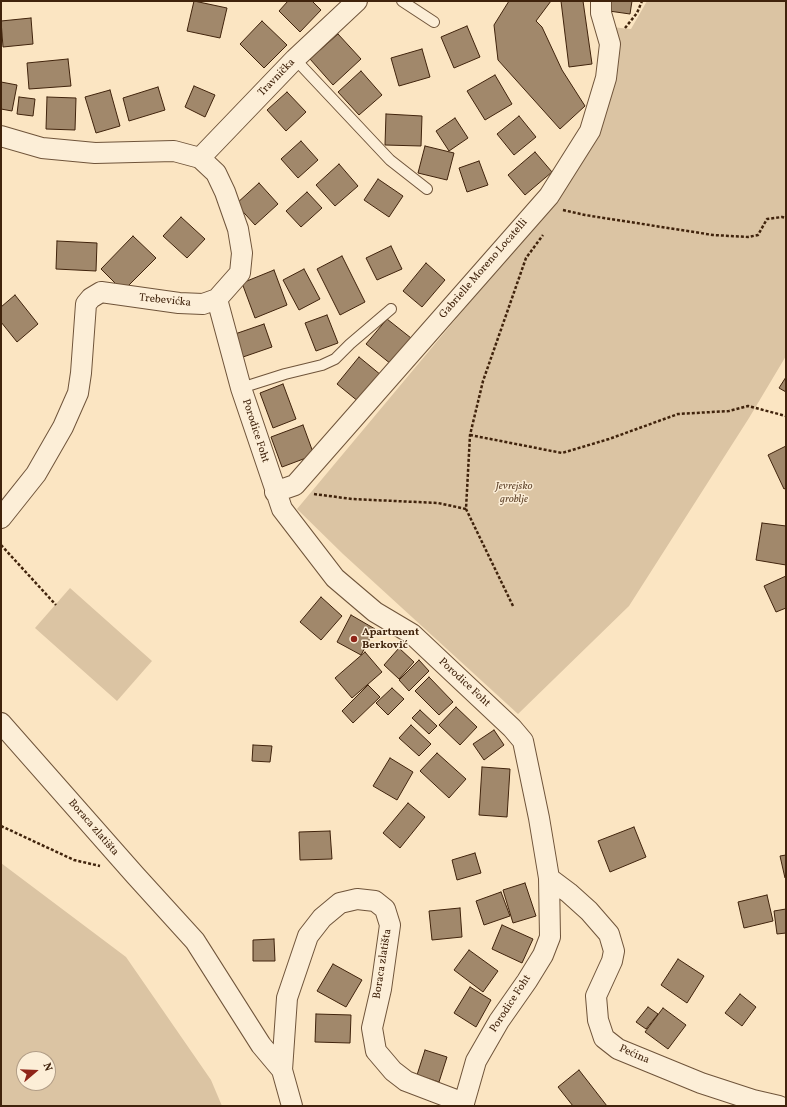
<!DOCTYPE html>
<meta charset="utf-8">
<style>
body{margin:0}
#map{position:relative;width:787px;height:1107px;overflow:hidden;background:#fbe5c2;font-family:Vollkorn,serif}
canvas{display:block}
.frame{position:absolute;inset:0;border:2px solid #40230c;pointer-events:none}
.north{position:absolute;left:16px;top:1051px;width:40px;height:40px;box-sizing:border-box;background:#fceed7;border:1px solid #b19d86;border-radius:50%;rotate:71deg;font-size:11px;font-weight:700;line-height:16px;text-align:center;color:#40230c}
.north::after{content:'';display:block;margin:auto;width:14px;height:18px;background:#8f2418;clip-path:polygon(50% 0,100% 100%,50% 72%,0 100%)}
</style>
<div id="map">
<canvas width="787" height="1107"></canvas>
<div class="frame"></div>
<div class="north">N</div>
</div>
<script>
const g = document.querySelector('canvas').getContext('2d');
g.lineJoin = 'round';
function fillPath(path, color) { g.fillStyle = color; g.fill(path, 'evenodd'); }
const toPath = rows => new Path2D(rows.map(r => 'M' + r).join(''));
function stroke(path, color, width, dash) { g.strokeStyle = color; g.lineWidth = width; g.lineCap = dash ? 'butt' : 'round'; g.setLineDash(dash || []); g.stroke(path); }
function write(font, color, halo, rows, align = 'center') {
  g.font = font + ' Vollkorn,serif'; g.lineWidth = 3; g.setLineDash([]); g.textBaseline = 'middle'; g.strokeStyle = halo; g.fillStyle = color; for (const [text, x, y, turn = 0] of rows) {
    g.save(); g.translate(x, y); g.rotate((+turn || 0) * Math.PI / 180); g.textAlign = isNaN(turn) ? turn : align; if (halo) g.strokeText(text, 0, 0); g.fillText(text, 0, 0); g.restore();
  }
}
fillPath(toPath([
 [647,1,786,1,786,356,749,418,629,606,518,714,343,554,297,509,485,284,571,178,611,27,631,29],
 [70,588,152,661,117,701,35,628],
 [1,863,126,957,211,1080,222,1106,1,1106],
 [24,1059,48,1059,48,1083,24,1083]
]), '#dbc4a3');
const building = toPath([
 [194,1,227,8,220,38,187,31,194,1],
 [288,1,312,1,321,10,300,32,279,11,288,1],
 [509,1,551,1,536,21,542,27,562,70,585,106,560,129,498,60,494,25,509,1],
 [561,1,583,1,592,64,569,67,561,1],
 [604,1,632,1,630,14,602,10,604,1],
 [31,18,33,44,3,47,1,21,31,18],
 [262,21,287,45,264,68,240,44,262,21],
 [467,26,480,57,454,68,441,37,467,26],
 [338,34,361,59,333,85,310,59,338,34],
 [422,49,430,77,399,86,391,58,422,49],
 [68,59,71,86,29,89,27,63,68,59],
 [361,71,382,95,359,115,338,92,361,71],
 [495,75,512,104,485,120,467,91,495,75],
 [1,82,17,85,12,111,1,109,1,82],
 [194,86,215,95,205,117,185,107,194,86],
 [158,87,165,110,129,121,123,98,158,87],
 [110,90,120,126,96,133,85,97,110,90],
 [287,92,306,112,286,131,267,110,287,92],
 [19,97,35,99,33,116,17,114,19,97],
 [47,97,76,98,75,130,46,129,47,97],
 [386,114,422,116,421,146,385,145,386,114],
 [519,116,536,137,514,155,497,134,519,116],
 [455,118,468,138,449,151,436,131,455,118],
 [301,141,318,160,298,178,281,159,301,141],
 [425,146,454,153,447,180,418,173,425,146],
 [535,152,552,172,525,195,508,175,535,152],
 [479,161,488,185,467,192,459,168,479,161],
 [339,164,358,186,335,206,316,185,339,164],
 [378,179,403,196,389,217,364,200,378,179],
 [259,183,278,204,255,225,236,204,259,183],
 [307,192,322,208,301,227,286,211,307,192],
 [181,217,205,239,187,258,163,236,181,217],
 [133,236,156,258,123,291,101,269,133,236],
 [57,241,97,243,96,271,56,269,57,241],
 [391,246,402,269,377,280,366,258,391,246],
 [342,256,365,302,340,315,317,269,342,256],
 [426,263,445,280,422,307,403,291,426,263],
 [304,269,320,299,299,310,283,280,304,269],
 [274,270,287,305,255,318,242,283,274,270],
 [15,295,38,324,17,342,1,322,1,307,15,295],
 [327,315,338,343,316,351,305,323,327,315],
 [387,319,411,338,391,364,366,344,387,319],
 [264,324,272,347,243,357,235,334,264,324],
 [359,357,381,375,359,402,337,384,359,357],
 [786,377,786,392,779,388,786,377],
 [283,384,296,419,273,428,260,393,283,384],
 [303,425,314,455,282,467,271,437,303,425],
 [786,446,786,488,784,489,768,455,786,446],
 [762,523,786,526,786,565,756,560,762,523],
 [786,576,786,608,776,612,764,586,786,576],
 [321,597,342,616,321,640,300,622,321,597],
 [351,615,375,629,361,655,337,642,351,615],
 [399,648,414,662,399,679,384,665,399,648],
 [365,652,382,672,352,698,335,678,365,652],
 [419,660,429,671,409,691,399,680,419,660],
 [429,677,453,702,439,715,415,691,429,677],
 [368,685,380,697,353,723,342,711,368,685],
 [392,688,404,699,388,715,376,703,392,688],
 [456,707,477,727,460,745,439,725,456,707],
 [420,710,437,726,429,734,412,718,420,710],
 [411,725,431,744,419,756,399,738,411,725],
 [494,730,504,745,484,760,473,744,494,730],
 [253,745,272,746,270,762,252,761,253,745],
 [437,753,466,779,449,798,420,771,437,753],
 [390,758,413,772,397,800,373,786,390,758],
 [482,767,510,769,507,817,479,815,482,767],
 [408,803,425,817,400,848,383,833,408,803],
 [634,827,646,857,610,872,598,841,634,827],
 [330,831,332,859,300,860,299,832,330,831],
 [475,853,481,873,457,880,452,860,475,853],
 [786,855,786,878,785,878,780,856,786,855],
 [525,883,536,916,513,923,503,890,525,883],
 [501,892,510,916,484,925,476,901,501,892],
 [767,895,773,921,744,928,738,902,767,895],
 [460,908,462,937,432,940,429,911,460,908],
 [786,909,786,933,777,934,774,911,786,909],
 [502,925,533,939,522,963,492,949,502,925],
 [274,939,275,961,253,961,253,940,274,939],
 [469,950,498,971,483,992,454,970,469,950],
 [678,959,704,976,687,1003,661,985,678,959],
 [333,964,362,980,346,1007,317,991,333,964],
 [470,987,491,1000,476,1027,454,1013,470,987],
 [740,994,756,1007,742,1026,725,1013,740,994],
 [648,1007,658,1014,646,1029,636,1022,648,1007],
 [663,1008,686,1025,668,1049,645,1032,663,1008],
 [316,1014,351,1015,350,1043,315,1042,316,1014],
 [425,1050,447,1057,439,1082,417,1075,425,1050],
 [579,1070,607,1106,573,1106,558,1087,579,1070]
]);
fillPath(building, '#a1886b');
stroke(building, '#40230c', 1);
const service = toPath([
 [402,1,434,22],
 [295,59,390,160,427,189],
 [241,388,285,374,322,365,335,359,350,344,391,309]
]);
const minor = toPath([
 [1,136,42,148,95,153,174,151,200,158,216,173,225,192,238,229,242,253,240,273,217,299,203,304,179,303,101,292,91,298,86,304,81,373,78,393,63,427,36,474,1,518],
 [200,158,295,59,357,1],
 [217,299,241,388,282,509,335,578,375,612,412,634,512,728,523,741,539,818,549,878,550,937,543,955,527,981,499,1021,476,1061,464,1103,464,1106],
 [275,492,295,485,549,196,590,131,606,78,610,44,601,13,601,1],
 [1,723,135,875,195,941,261,1045,282,1070,292,1106],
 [549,878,569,893,589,911,609,934,614,951,612,961,596,996,598,1020,604,1038,618,1049,701,1083,753,1100,779,1106],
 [282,1070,287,998,308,936,322,918,340,903,357,899,375,901,385,909,390,925,381,989,372,1028,376,1051,393,1071,406,1081,464,1103]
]);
stroke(service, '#6f543a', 12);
stroke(minor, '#6f543a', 22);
stroke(toPath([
 [625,28,637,13,642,1],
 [563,210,585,215,713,235,748,237,758,235,767,219,782,217,786,218],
 [470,435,562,453,609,439,678,414,729,411,748,406,786,416],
 [314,494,352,499,438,503,466,509],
 [1,545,56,605],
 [513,606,466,509,470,435,483,381,526,258,543,235],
 [1,826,74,860,100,866]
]), '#40230c', 2.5, [3, 2]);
stroke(service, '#fceed7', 10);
stroke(minor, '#fceed7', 20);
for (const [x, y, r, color] of [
 [354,639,4,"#8f2418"]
]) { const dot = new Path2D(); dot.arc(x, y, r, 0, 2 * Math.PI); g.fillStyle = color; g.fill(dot); stroke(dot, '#fceed7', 1.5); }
write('11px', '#40230c', '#fceed7', [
 ["Travnička",277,78,-46],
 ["Gabrielle Moreno Locatelli",484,269,-49],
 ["Trebevićka",165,301,6],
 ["Porodice Foht",255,431,72],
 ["Porodice Foht",464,683,43],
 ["Boraca zlatišta",93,828,49],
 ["Boraca zlatišta",383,964,-81],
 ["Porodice Foht",511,1004,-57],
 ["Pećina",634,1055,24]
]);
write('italic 11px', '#674b32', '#fceed7', [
 ["Jevrejsko",514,487],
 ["groblje",514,500]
]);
write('bold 11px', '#40230c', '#fceed7', [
 ["Apartment",362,633],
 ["Berković",362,646]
], 'left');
</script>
